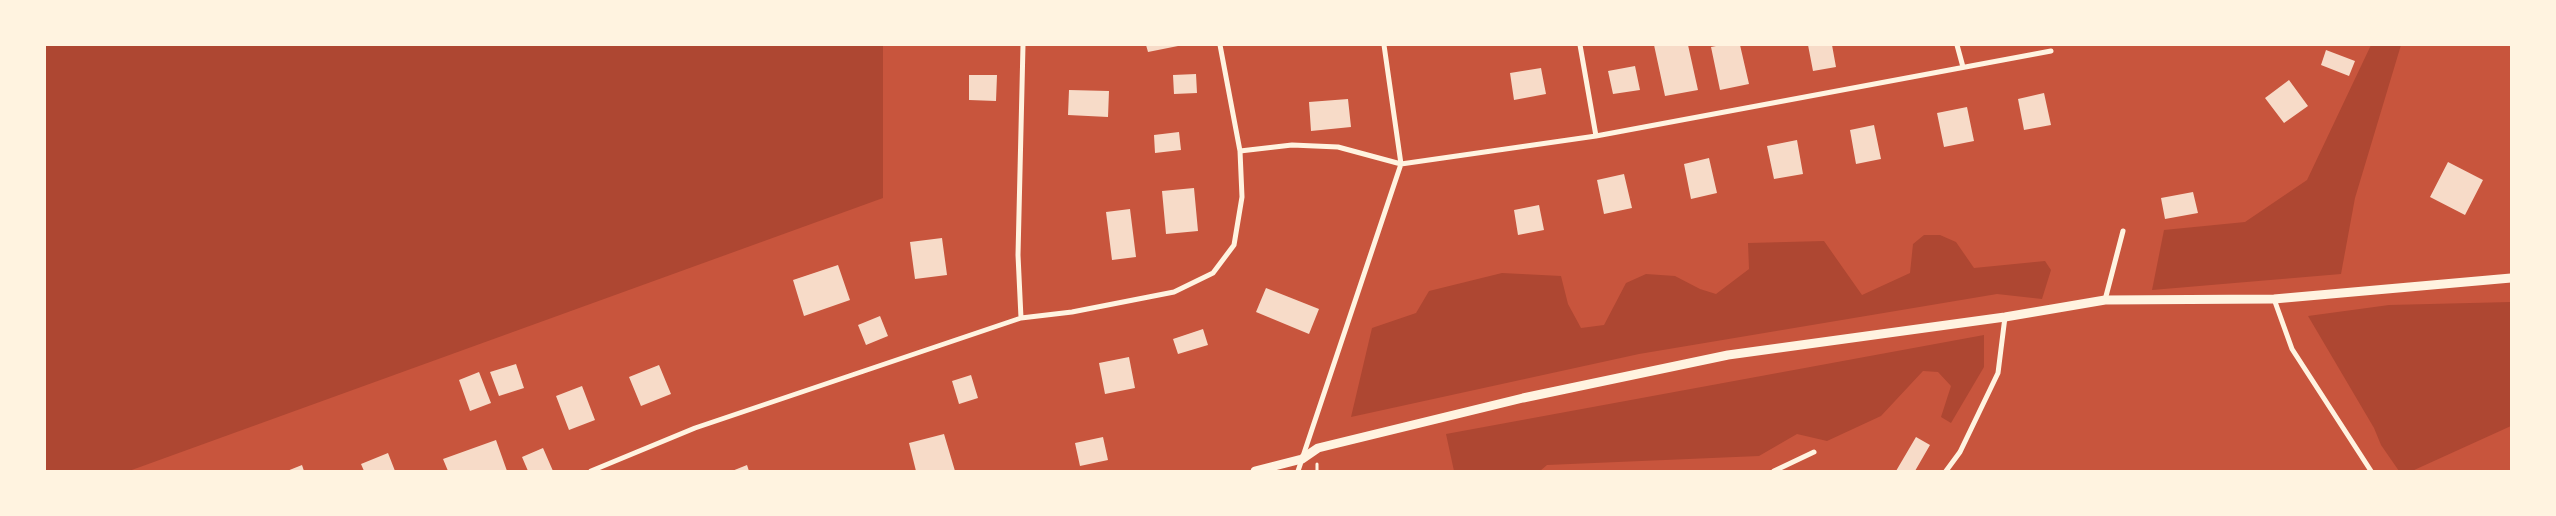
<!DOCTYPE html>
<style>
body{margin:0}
#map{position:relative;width:2556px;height:516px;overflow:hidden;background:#c8553d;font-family:"IBM Plex Sans",sans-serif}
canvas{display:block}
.frame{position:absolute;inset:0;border:46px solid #fff3e0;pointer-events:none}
</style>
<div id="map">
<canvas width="2556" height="516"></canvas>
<div class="frame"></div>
</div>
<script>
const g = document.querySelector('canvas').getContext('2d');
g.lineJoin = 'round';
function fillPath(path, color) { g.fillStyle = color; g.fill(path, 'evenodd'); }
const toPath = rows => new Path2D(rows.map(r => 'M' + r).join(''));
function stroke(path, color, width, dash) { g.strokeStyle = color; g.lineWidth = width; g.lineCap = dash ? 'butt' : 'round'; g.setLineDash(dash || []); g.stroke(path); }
fillPath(toPath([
 [45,45,883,45,883,198,129,471,45,471],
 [2371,45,2401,45,2355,198,2341,274,2152,290,2164,230,2245,222,2307,180],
 [1924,235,1940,235,1956,242,1974,268,2045,261,2051,270,2042,299,1997,294,1639,354,1351,417,1372,328,1416,313,1429,291,1502,273,1561,276,1568,304,1581,328,1604,325,1626,283,1646,274,1675,276,1700,289,1716,294,1749,269,1748,243,1824,241,1862,295,1910,273,1913,244],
 [2511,302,2511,426,2412,471,2399,471,2381,445,2374,428,2308,316,2389,305],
 [1984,335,1984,367,1951,423,1941,417,1951,386,1938,372,1923,371,1881,416,1827,441,1797,434,1759,456,1547,465,1540,471,1454,471,1446,434]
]), '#ae4732');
fillPath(toPath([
 [1146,45,1178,45,1178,46,1148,52],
 [1654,45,1688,45,1698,90,1665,96],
 [1721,45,1740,45,1749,84,1720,90,1711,47],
 [1808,45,1832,45,1836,67,1813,71],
 [2326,50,2355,61,2349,76,2321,65],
 [1635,66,1640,90,1613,94,1608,71],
 [1541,68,1546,94,1514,100,1510,73],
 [1196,74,1197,93,1174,94,1173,75],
 [969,75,997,75,996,101,969,100],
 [2289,80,2308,106,2284,123,2265,98],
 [1069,90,1109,91,1108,117,1068,115],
 [2044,93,2051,125,2024,130,2018,99],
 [1348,99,1351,127,1311,131,1309,102],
 [1967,107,1974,141,1944,147,1937,113],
 [1874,125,1881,159,1856,164,1850,130],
 [1179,132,1181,150,1155,153,1154,135],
 [1797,140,1803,174,1774,179,1767,146],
 [1709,158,1717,193,1691,199,1684,164],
 [2448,162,2483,180,2465,215,2430,197],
 [1624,174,1632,208,1604,214,1597,180],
 [1194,188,1198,231,1166,234,1162,191],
 [2193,192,2198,213,2165,219,2161,198],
 [1539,205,1544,230,1518,235,1514,210],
 [1130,209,1136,257,1112,260,1106,212],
 [942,238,947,275,915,279,910,242],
 [838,265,850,300,804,316,793,280],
 [1266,288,1319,309,1309,334,1256,312],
 [880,316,888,336,866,345,858,325],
 [1203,329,1208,345,1178,354,1173,339],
 [1129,357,1135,388,1105,394,1099,363],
 [516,364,524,388,499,396,490,372],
 [659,365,671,394,641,406,629,377],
 [479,372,491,403,470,411,459,380],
 [971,375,978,398,959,404,952,381],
 [582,386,595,420,569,430,556,396],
 [944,434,955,471,916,471,909,443],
 [1103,437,1108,460,1080,466,1075,443],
 [1916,437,1930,445,1915,471,1896,471],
 [496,440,507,471,448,471,443,459],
 [543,448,553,471,528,471,522,457],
 [388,453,395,471,364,471,361,464],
 [302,465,304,471,287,471],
 [747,465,749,471,732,471]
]), '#f7dbc8');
stroke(toPath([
 [1317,471,1317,464]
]), '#fff3e0', 3);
stroke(toPath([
 [1580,45,1596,136],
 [1957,45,1963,67],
 [1240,151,1292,145,1338,147,1401,164,1596,136,2051,51],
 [2274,299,2292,349,2371,471],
 [2105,300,2123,231],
 [1021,318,1018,255,1023,45],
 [591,471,695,428,1021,318,1072,312,1174,292,1213,273,1234,245,1242,197,1240,151,1220,45],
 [1298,471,1401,164,1384,45],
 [1774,471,1814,452],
 [1946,471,1960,452,1998,373,2005,317]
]), '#fff3e0', 5);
stroke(toPath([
 [1255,471,1302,459,1318,448,1523,398,1728,355,2005,317,2105,300,2274,299,2511,278]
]), '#fff3e0', 9);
</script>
